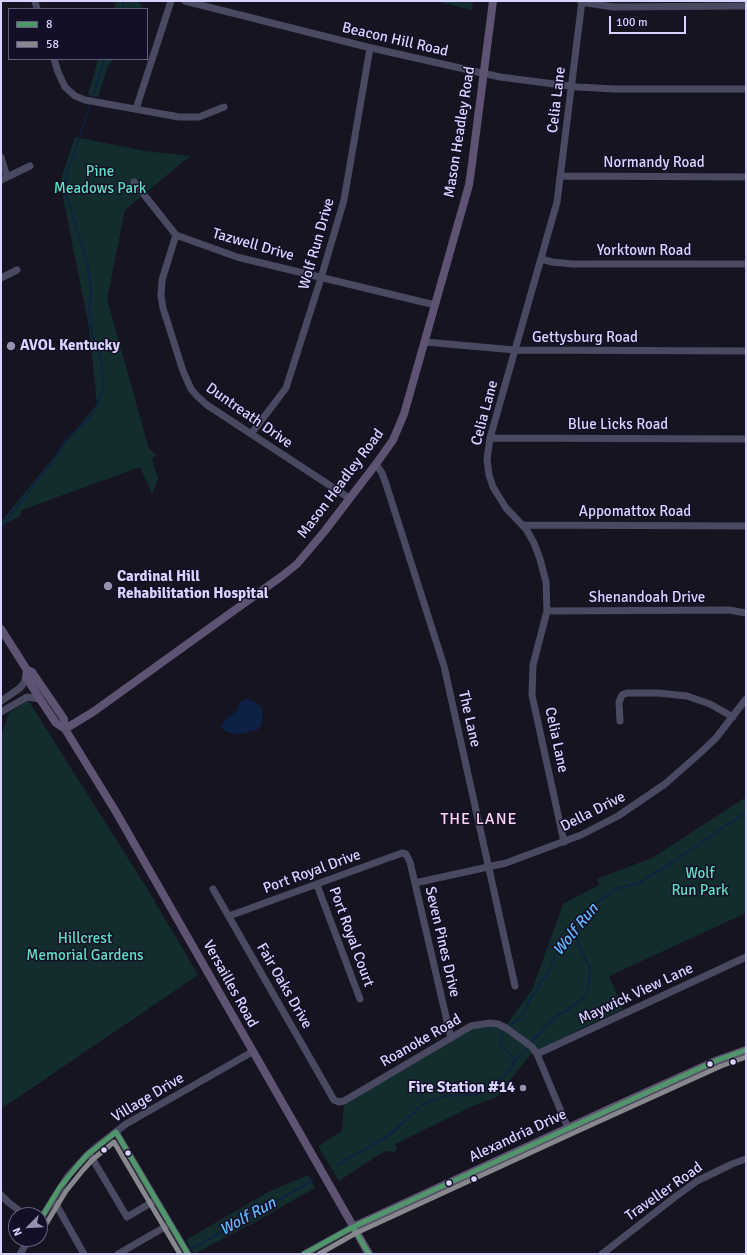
<!DOCTYPE html>
<style>
body{margin:0}
#map{position:relative;width:747px;height:1255px;overflow:hidden;background:#161421;font-family:Signika,sans-serif}
canvas{display:block}
.frame{position:absolute;inset:0;border:2px solid #d9d4ff;pointer-events:none}
.legend{position:absolute;left:8px;top:8px;width:140px;height:52px;box-sizing:border-box;background:#130f26;border:1px solid #625e7d;margin:0;padding:5px 7px;list-style:none;font-size:12px;color:#d9d4ff}
.legend li{display:flex;align-items:center;gap:8px;height:20px}
.legend b{width:20px;border:1px solid #625e7d}
.north{position:absolute;left:8px;top:1207px;width:40px;height:40px;box-sizing:border-box;background:#130f26;border:1px solid #625e7d;border-radius:50%;rotate:246deg;font-size:11px;font-weight:700;line-height:16px;text-align:center;color:#d9d4ff}
.north::after{content:'';display:block;margin:auto;width:14px;height:18px;background:#9591b1;clip-path:polygon(50% 0,100% 100%,50% 72%,0 100%)}
.scale{position:absolute;left:609px;top:16px;width:77px;height:18px;box-sizing:border-box;border:2px solid #d9d4ff;border-top:0;padding-left:5px;font-size:12px;line-height:14px;white-space:nowrap;color:#d9d4ff;-webkit-text-stroke:3px #130f26;paint-order:stroke}
</style>
<div id="map">
<canvas width="747" height="1255"></canvas>
<div class="frame"></div>
<ul class="legend">
<li><b style="height:5px;background:#51966a"></b>8</li>
<li><b style="height:5px;background:#86888d"></b>58</li>
</ul>
<div class="north">N</div>
<div class="scale">100 m</div>
</div>
<script>
const g = document.querySelector('canvas').getContext('2d');
g.lineJoin = 'round';
function fillPath(path, color) { g.fillStyle = color; g.fill(path, 'evenodd'); }
const toPath = rows => new Path2D(rows.map(r => 'M' + r).join(''));
function stroke(path, color, width, dash) { g.strokeStyle = color; g.lineWidth = width; g.lineCap = dash ? 'butt' : 'round'; g.setLineDash(dash || []); g.stroke(path); }
function write(font, color, halo, rows, align = 'center') {
  g.font = font + ' Signika,sans-serif'; g.lineWidth = 3; g.setLineDash([]); g.textBaseline = 'middle'; g.strokeStyle = halo; g.fillStyle = color; for (const [text, x, y, turn = 0] of rows) {
    g.save(); g.translate(x, y); g.rotate((+turn || 0) * Math.PI / 180); g.textAlign = isNaN(turn) ? turn : align; if (halo) g.strokeText(text, 0, 0); g.fillText(text, 0, 0); g.restore();
  }
}
fillPath(toPath([
 [116,1,137,1,142,6,140,9,131,9,129,7,126,9,114,9],
 [435,1,473,1,472,10],
 [98,59,113,59,107,69,98,97,88,95],
 [75,137,145,151,190,156,125,210,107,299,149,449,157,455,152,459,158,479,152,494,140,467,22,510,20,516,1,526,1,522,97,404,89,327,60,182],
 [28,700,148,890,198,975,1,1109,1,736,9,713],
 [746,797,746,913,609,976,623,1009,574,1032,530,1055,497,1097,473,1106,395,1144,397,1150,393,1152,386,1151,380,1154,339,1181,318,1146,342,1131,344,1101,476,1024,505,1027,532,990,563,904,599,885,597,879,652,858],
 [308,1175,315,1188,257,1221,194,1254,186,1240,268,1192]
]), '#132c2d');
fillPath(toPath([
 [246,699,256,702,262,709,262,721,261,726,257,730,239,734,227,732,223,730,221,726,224,721,235,712,238,708,238,703]
]), '#0d2144');
stroke(toPath([
 [122,9,124,1],
 [93,97,104,59],
 [1,526,5,524,12,513,50,465,67,438,86,421,95,410,103,389,102,364,93,336,89,311,91,288,87,262,66,194,66,174,74,154,90,105],
 [511,1024,519,1019,526,1009,530,999,548,972,555,955,575,936,590,908,615,889,639,883,674,861,746,812],
 [532,1042,555,1017,572,1007,585,996,589,987,590,969,575,936],
 [514,1062,526,1049],
 [337,1165,390,1135,423,1104,445,1096,476,1095,496,1085,512,1067,514,1062,513,1058,500,1044,503,1032],
 [189,1250,314,1180]
]), '#0d2144', 1.5);
stroke(toPath([
 [35,1,37,9],
 [185,1,367,47,500,77,577,87,615,89,746,89],
 [581,2,613,7,746,6],
 [54,59,58,72,65,87,75,96,85,100,179,117,199,117,224,107],
 [136,109,171,1],
 [1,157,7,177],
 [561,176,746,177],
 [1,180,30,166],
 [134,182,176,235,237,257,435,305],
 [176,235,162,280,161,296,163,308,183,371,191,389,197,396,207,405,349,498],
 [541,259,552,262,572,264,746,264],
 [1,278,17,270],
 [425,342,515,350,746,351],
 [251,434,286,388,321,278,344,200,370,48],
 [490,438,746,439],
 [376,464,382,473,386,484,444,666,515,986],
 [523,525,746,526],
 [547,611,729,610,746,613],
 [1,701,20,688,24,683,26,677],
 [1,712,27,697,40,699],
 [620,721,619,702,622,695,627,693,658,693,687,696,710,704,733,717],
 [564,842,532,695,533,665,547,611,546,582,540,559,534,543,526,529,506,508,493,487,489,475,487,459,490,438,557,202,582,1],
 [415,883,506,863,581,835,618,816,665,784,699,754,716,738,746,699],
 [317,885,360,999],
 [213,889,334,1100,339,1102,344,1101,471,1026,490,1023,498,1024,506,1028,532,1047,537,1054,568,1128],
 [229,916,402,853,406,854,410,862,451,1038],
 [537,1054,746,957],
 [116,1132,188,1254],
 [89,1153,127,1217,156,1200],
 [1,1195,8,1202,25,1215],
 [53,1199,84,1254],
 [40,1220,68,1176,87,1155,100,1144,126,1124,252,1052],
 [20,1254,29,1239],
 [118,1254,170,1224],
 [304,1254,353,1227],
 [602,1254,675,1197,697,1181,732,1164,746,1159]
]), '#4a4962', 7);
stroke(toPath([
 [1,629,27,670,26,677,40,699,56,723,65,729],
 [27,670,32,672,64,719,65,729,116,812,369,1254],
 [65,729,93,712,282,576,297,564,324,532,376,464,393,440,404,414,469,185,472,164,493,1],
 [353,1227,607,1110,718,1060,746,1050]
]), '#5e5373', 8);
stroke(toPath([
 [116,1132,188,1254],
 [40,1220,60,1187,78,1165,87,1155,116,1132],
 [353,1227,369,1254],
 [304,1254,353,1227,718,1060,746,1050]
]), '#51966a', 5);
stroke(toPath([
 [46,1224,66,1191,83,1170,92,1160,114,1142,180,1254],
 [319,1254,356,1233,571,1134,721,1066,746,1057]
]), '#86888d', 5);
for (const [x, y, r, color] of [
 [11,346,5,"#9591b1"],
 [108,586,5,"#9591b1"],
 [733,1062,3.5,"#d9d4ff"],
 [710,1064,3.5,"#d9d4ff"],
 [523,1088,4,"#9591b1"],
 [104,1150,3.5,"#d9d4ff"],
 [128,1153,3.5,"#d9d4ff"],
 [474,1179,3.5,"#d9d4ff"],
 [449,1183,3.5,"#d9d4ff"]
]) { const dot = new Path2D(); dot.arc(x, y, r, 0, 2 * Math.PI); g.fillStyle = color; g.fill(dot); stroke(dot, '#130f26', 1.5); }
write('15px', '#d9d4ff', '#130f26', [
 ["Beacon Hill Road",395,40,13],
 ["Celia Lane",557,100,-83],
 ["Mason Headley Road",460,132,-81],
 ["Normandy Road",654,163],
 ["Wolf Run Drive",317,244,-74],
 ["Tazwell Drive",253,245,16],
 ["Yorktown Road",644,251],
 ["Gettysburg Road",585,338],
 ["Celia Lane",485,413,-75],
 ["Duntreath Drive",249,416,35],
 ["Blue Licks Road",618,425],
 ["Mason Headley Road",341,484,-53],
 ["Appomattox Road",635,512],
 ["Shenandoah Drive",647,598],
 ["The Lane",469,719,77],
 ["Celia Lane",556,740,78],
 ["Della Drive",593,812,-27],
 ["Port Royal Drive",312,872,-20],
 ["Port Royal Court",351,937,70],
 ["Seven Pines Drive",442,942,77],
 ["Versailles Road",230,984,61],
 ["Fair Oaks Drive",284,986,60],
 ["Maywick View Lane",636,994,-25],
 ["Roanoke Road",421,1041,-30],
 ["Village Drive",148,1098,-31],
 ["Alexandria Drive",518,1136,-25],
 ["Traveller Road",664,1192,-35]
]);
write('15px', '#5fe0c0', '#130f26', [
 ["Pine",100,172],
 ["Meadows Park",100,189],
 ["Wolf",700,874],
 ["Run Park",700,891],
 ["Hillcrest",85,939],
 ["Memorial Gardens",85,956]
]);
write('bold 15px', '#d9d4ff', '#130f26', [
 ["AVOL Kentucky",20,346],
 ["Cardinal Hill",117,577],
 ["Rehabilitation Hospital",117,594],
 ["Fire Station #14",515,1088,"right"]
], 'left');
g.letterSpacing = '1px';
write('16px', '#ffd6f0', '#130f26', [
 ["THE LANE",479,820]
]);
g.letterSpacing = '0px';
write('italic 16px', '#62b6ff', '#130f26', [
 ["Wolf Run",576,930,-51],
 ["Wolf Run",248,1217,-29]
]);
</script>
